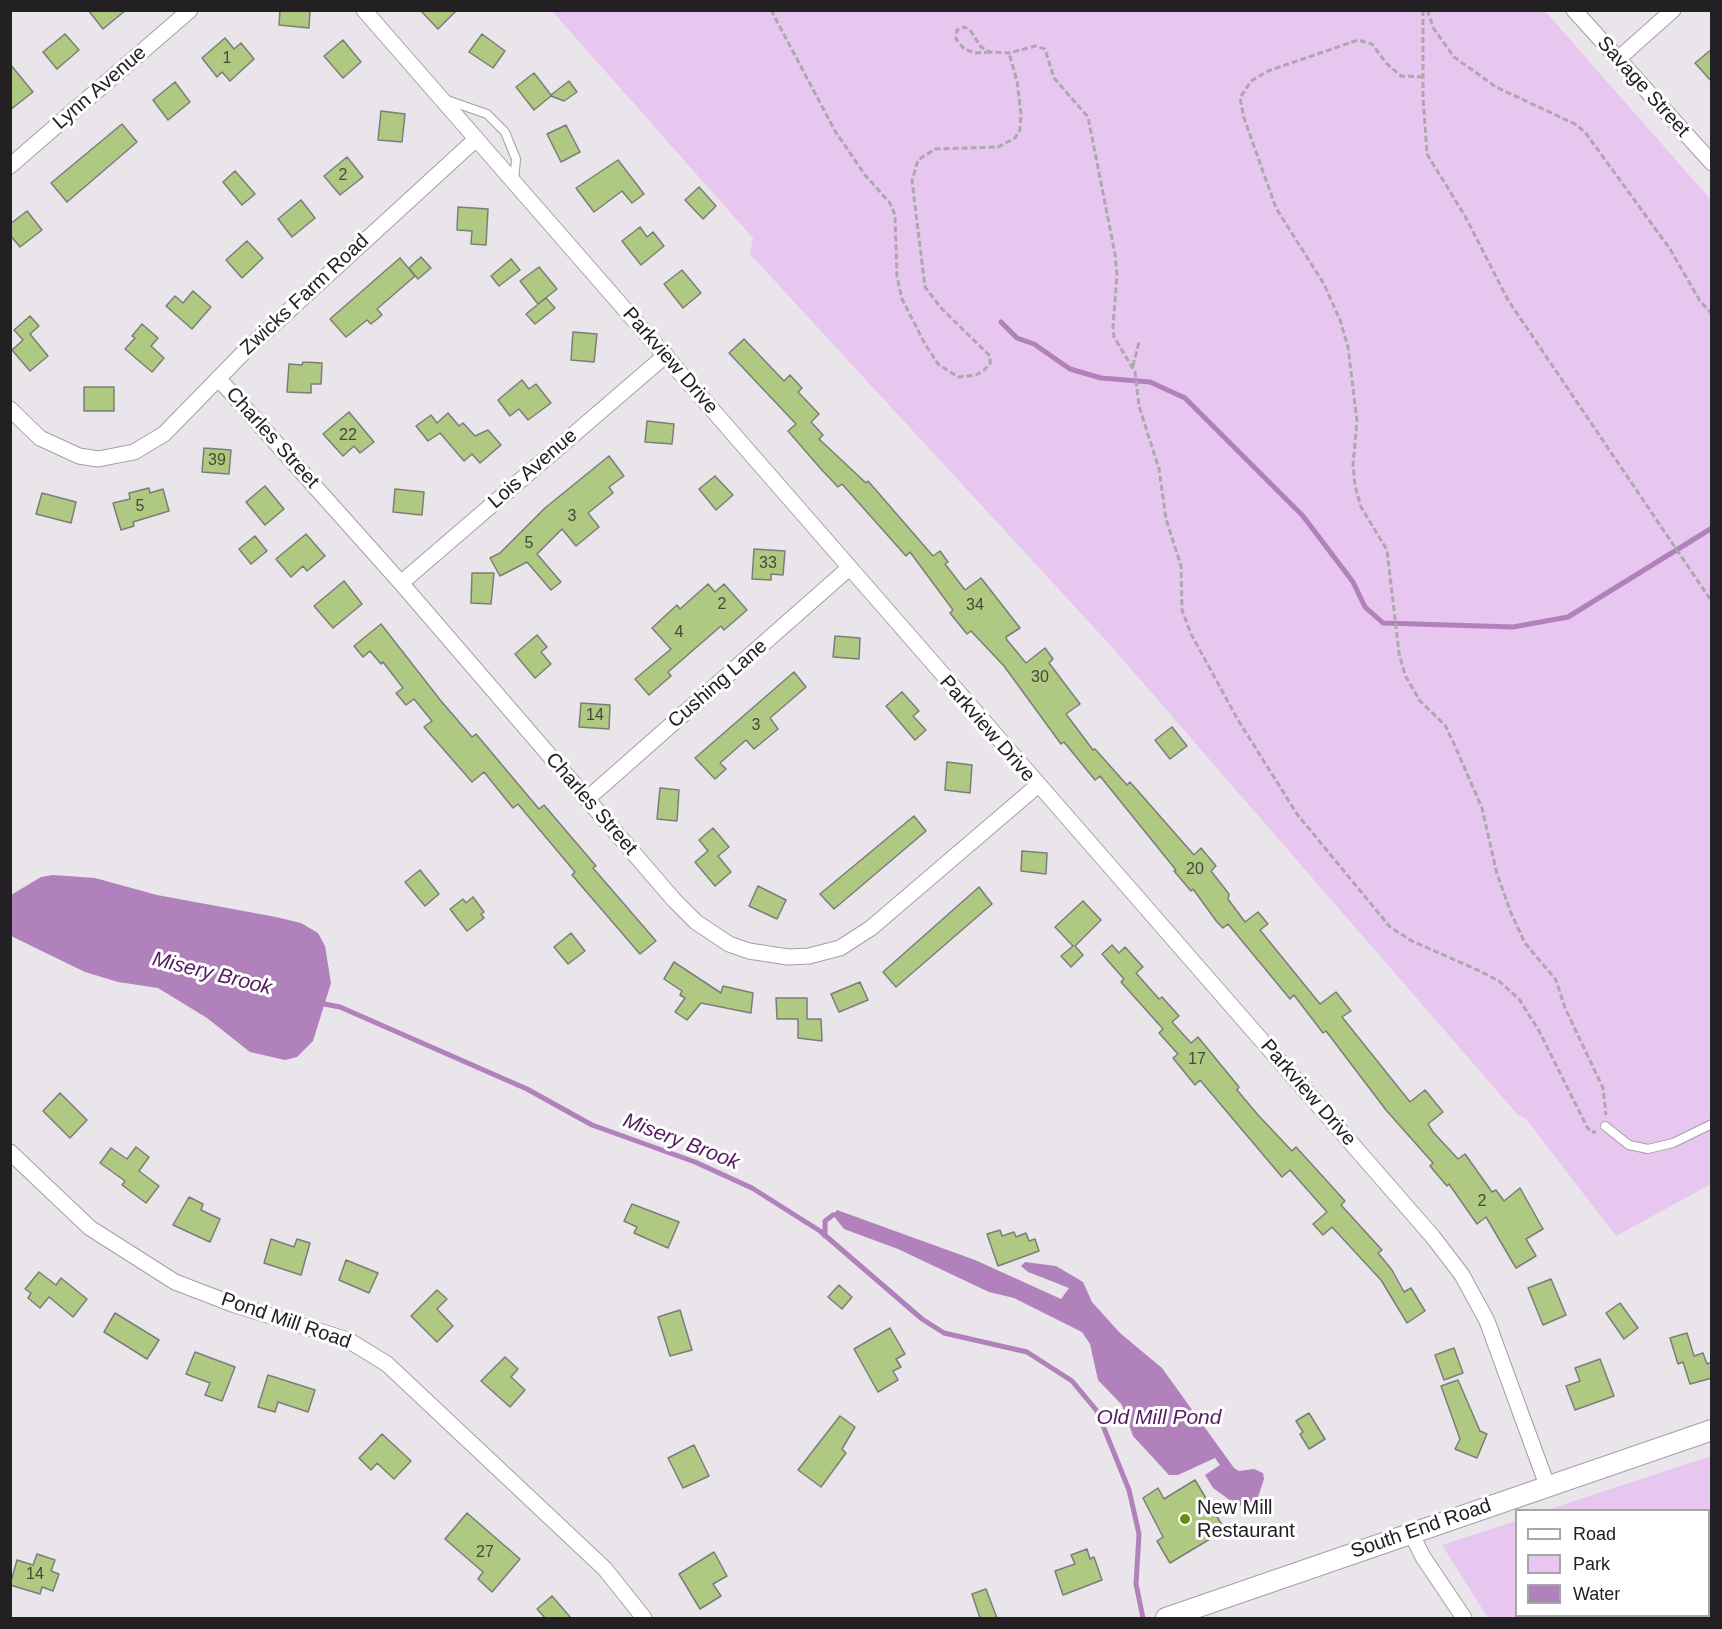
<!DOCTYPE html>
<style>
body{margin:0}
#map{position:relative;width:1722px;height:1629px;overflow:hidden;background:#eae4eb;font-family:Helvetica,sans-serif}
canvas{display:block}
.frame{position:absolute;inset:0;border:12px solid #222023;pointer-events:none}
.legend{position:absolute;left:1515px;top:1509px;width:195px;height:108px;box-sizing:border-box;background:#fff;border:2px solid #a7a6a7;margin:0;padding:8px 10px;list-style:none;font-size:18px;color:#222023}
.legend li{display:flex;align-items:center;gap:12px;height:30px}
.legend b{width:30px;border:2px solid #a7a6a7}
</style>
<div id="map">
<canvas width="1722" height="1629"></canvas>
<div class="frame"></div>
<ul class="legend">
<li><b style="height:8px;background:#fff"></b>Road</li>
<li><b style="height:16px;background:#e7c6ef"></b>Park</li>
<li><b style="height:16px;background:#b081ba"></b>Water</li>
</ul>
</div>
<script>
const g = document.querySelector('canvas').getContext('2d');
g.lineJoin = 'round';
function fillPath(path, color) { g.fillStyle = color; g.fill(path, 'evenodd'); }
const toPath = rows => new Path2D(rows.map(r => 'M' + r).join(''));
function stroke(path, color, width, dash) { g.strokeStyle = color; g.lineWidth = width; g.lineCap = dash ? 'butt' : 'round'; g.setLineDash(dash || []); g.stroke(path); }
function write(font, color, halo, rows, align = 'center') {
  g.font = font + ' Helvetica,sans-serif'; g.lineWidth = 6; g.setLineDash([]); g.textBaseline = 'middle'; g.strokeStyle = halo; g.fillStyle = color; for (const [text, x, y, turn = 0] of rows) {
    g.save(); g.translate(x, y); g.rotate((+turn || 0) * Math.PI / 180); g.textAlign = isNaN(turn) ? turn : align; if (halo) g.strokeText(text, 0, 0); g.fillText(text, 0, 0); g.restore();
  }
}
fillPath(toPath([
 [552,11,1545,11,1711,200,1711,1184,1616,1236,1526,1119,1518,1115,1111,646,750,254,753,238],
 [1711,1456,1711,1618,1488,1618,1442,1545,1516,1521,1516,1616,1708,1616,1708,1510,1547,1510]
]), '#e7c6ef');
fillPath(toPath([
 [53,875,95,878,157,895,276,917,301,923,318,933,325,946,331,983,313,1041,297,1057,285,1060,250,1052,207,1018,158,988,118,982,85,972,11,936,11,895,41,877],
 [837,1210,975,1260,1061,1299,1069,1288,1028,1272,1021,1266,1025,1262,1056,1266,1083,1282,1092,1302,1120,1333,1162,1368,1234,1468,1239,1471,1254,1469,1263,1473,1264,1479,1258,1497,1251,1504,1238,1506,1213,1488,1205,1475,1220,1465,1215,1458,1178,1475,1169,1475,1133,1436,1122,1405,1098,1380,1090,1344,1082,1332,1014,1298,989,1292,898,1249,844,1229,833,1215]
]), '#b081ba');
stroke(toPath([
 [1001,322,1017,338,1034,344,1070,369,1101,378,1150,382,1185,398,1303,516,1353,582,1365,607,1383,623,1513,627,1568,617,1712,528],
 [319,1003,340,1007,527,1089,592,1125,695,1162,752,1188,820,1231,922,1319,944,1333,1027,1352,1072,1381,1097,1411,1129,1490,1139,1534,1136,1584,1143,1618],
 [825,1236,825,1221,833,1215]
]), '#b081ba', 5);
const building = toPath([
 [88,10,126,10,103,29,88,10],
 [280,10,310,10,309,28,279,25,280,10],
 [420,10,457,10,438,29,420,10],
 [65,34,79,50,57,69,43,52,65,34],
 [482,34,505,51,493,68,469,52,482,34],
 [225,38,234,49,241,43,254,59,230,81,222,72,217,77,202,58,225,38],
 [343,40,361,62,343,78,324,56,343,40],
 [1712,49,1712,82,1695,63,1712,49],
 [10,64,33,92,10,110,10,64],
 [534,73,551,95,569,81,577,92,564,101,551,96,534,110,516,87,534,73],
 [175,82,190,102,168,120,153,100,175,82],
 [381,111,405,114,402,142,378,140,381,111],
 [122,124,137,142,67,202,51,183,122,124],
 [566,125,580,152,561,162,547,134,566,125],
 [347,157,363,177,340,195,324,176,347,157],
 [618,160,644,194,632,203,622,191,594,212,576,188,618,160],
 [235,171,255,194,242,205,223,182,235,171],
 [699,187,716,206,703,219,685,200,699,187],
 [301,200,315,218,292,237,278,219,301,200],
 [458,207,488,209,486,245,471,244,472,231,457,230,458,207],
 [27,211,42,230,20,247,10,235,10,224,27,211],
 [640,227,647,237,653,232,664,246,641,265,622,241,640,227],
 [247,241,263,258,242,278,226,260,247,241],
 [421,257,431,268,418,279,409,268,421,257],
 [400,258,415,276,377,309,382,315,371,324,367,320,346,337,330,319,400,258],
 [511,259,520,270,499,286,491,276,511,259],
 [539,267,557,289,538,304,520,281,539,267],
 [682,270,701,293,683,308,664,284,682,270],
 [193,291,211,307,192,329,166,306,175,296,183,303,193,291],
 [546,298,555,308,535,324,526,314,546,298],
 [30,316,39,326,30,334,48,356,30,371,12,350,23,340,14,330,30,316],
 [142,324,158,338,151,346,164,358,152,372,125,349,135,338,132,336,142,324],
 [573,332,597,334,594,362,571,360,573,332],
 [744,339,784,381,790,375,802,388,798,392,819,414,811,422,823,435,819,439,866,483,868,481,933,556,940,551,948,562,945,564,965,590,981,578,1020,628,1006,637,1007,640,1026,663,1045,648,1053,659,1049,663,1080,704,1066,714,1093,750,1095,749,1127,785,1130,782,1194,855,1201,848,1216,866,1211,871,1229,894,1228,899,1245,922,1258,912,1268,924,1260,930,1320,1004,1336,992,1351,1011,1342,1017,1410,1102,1425,1090,1443,1112,1428,1124,1433,1132,1458,1159,1465,1154,1492,1192,1496,1190,1504,1201,1520,1188,1543,1229,1526,1239,1536,1256,1516,1268,1486,1217,1477,1224,1449,1184,1447,1186,1430,1166,1433,1163,1386,1110,1326,1031,1323,1033,1294,995,1290,999,1228,924,1223,928,1217,922,1193,889,1191,891,1174,871,1176,870,1100,776,1095,780,1064,742,1061,744,1004,666,971,631,967,634,950,613,953,610,910,552,906,556,842,484,838,487,821,469,788,431,796,424,729,353,744,339],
 [303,362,322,363,321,384,311,384,311,393,287,392,289,364,302,365,303,362],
 [522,380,529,389,536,384,551,403,528,420,519,409,510,416,498,400,522,380],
 [84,387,114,387,114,411,84,411,84,387],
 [349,412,374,442,360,453,354,446,343,456,323,434,349,412],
 [448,413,459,426,463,423,475,436,488,430,501,445,480,463,472,454,464,461,440,433,428,441,416,426,431,415,437,423,448,413],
 [647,421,674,424,672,444,645,442,647,421],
 [204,448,231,450,229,474,202,472,204,448],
 [609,456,624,476,609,487,613,493,588,513,599,527,576,546,562,529,537,554,561,582,551,590,527,562,500,576,490,558,500,553,545,508,609,456],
 [715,476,733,495,716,510,699,489,715,476],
 [265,486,284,509,265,525,246,502,265,486],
 [149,488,150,493,163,489,169,511,133,522,134,526,121,530,113,503,130,499,129,493,149,488],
 [395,489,424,492,422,515,393,512,395,489],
 [42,493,76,502,71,523,36,514,42,493],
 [306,534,325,556,307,571,303,566,291,577,276,559,306,534],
 [255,536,267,551,251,564,239,549,255,536],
 [754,549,785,551,783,575,771,574,771,580,752,579,754,549],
 [472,573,494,573,491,604,471,603,472,573],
 [344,581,362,604,333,628,314,606,344,581],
 [708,584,715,592,724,584,747,610,724,630,721,626,668,672,671,676,649,695,635,679,671,649,652,628,677,605,680,609,708,584],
 [381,624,441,701,472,737,476,734,539,809,544,805,596,866,593,868,656,941,640,954,572,875,575,872,518,804,513,808,484,772,472,782,424,727,432,721,414,699,406,705,396,693,403,688,383,662,381,664,370,651,363,657,354,646,381,624],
 [537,635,547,647,541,652,551,664,535,678,515,654,537,635],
 [835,636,860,638,859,659,833,657,835,636],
 [794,672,806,687,770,718,778,729,754,749,746,740,720,763,726,769,715,779,695,758,794,672],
 [902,692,919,711,913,716,926,730,915,740,886,706,902,692],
 [581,703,610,705,609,729,579,727,581,703],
 [1172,727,1187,746,1170,759,1155,740,1172,727],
 [947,762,972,765,970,793,945,790,947,762],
 [660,788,679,790,677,821,657,819,660,788],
 [914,816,926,831,834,909,820,894,914,816],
 [713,828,729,847,718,856,731,872,715,886,695,862,708,851,699,840,713,828],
 [1022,851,1047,853,1046,874,1021,871,1022,851],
 [420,870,439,894,425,906,405,882,420,870],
 [758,886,786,900,777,919,749,906,758,886],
 [979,887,992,904,896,987,883,972,979,887],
 [473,897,484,912,481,914,484,918,467,931,450,909,463,899,466,903,473,897],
 [1083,901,1101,920,1075,946,1083,955,1071,967,1061,956,1073,946,1055,927,1083,901],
 [571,933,585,951,568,964,554,947,571,933],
 [1112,945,1119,953,1125,947,1143,967,1136,973,1159,999,1162,997,1179,1016,1172,1022,1191,1043,1198,1037,1239,1087,1237,1090,1258,1115,1292,1151,1296,1147,1345,1201,1341,1205,1382,1250,1378,1253,1392,1270,1404,1292,1411,1288,1425,1311,1407,1323,1381,1280,1332,1227,1323,1235,1313,1224,1327,1212,1290,1170,1282,1177,1200,1080,1195,1085,1173,1058,1178,1054,1159,1033,1163,1029,1121,982,1124,979,1102,954,1112,945],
 [674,962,721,993,723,986,753,993,751,1013,701,1003,687,1020,675,1012,685,998,680,995,682,991,664,979,674,962],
 [860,982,868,1000,839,1012,831,994,860,982],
 [776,998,807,998,807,1019,821,1019,822,1041,798,1038,798,1019,777,1019,776,998],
 [60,1093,87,1120,70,1138,43,1111,60,1093],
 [136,1147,149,1157,139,1171,159,1186,146,1203,122,1185,125,1181,100,1163,111,1148,127,1159,136,1147],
 [189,1197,203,1204,201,1210,220,1219,210,1242,173,1225,189,1197],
 [632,1204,679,1222,668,1248,634,1233,637,1227,624,1221,632,1204],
 [1000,1230,1002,1236,1014,1232,1016,1237,1026,1233,1029,1241,1035,1239,1039,1251,998,1266,987,1234,1000,1230],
 [271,1239,294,1247,297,1239,310,1243,301,1275,264,1263,271,1239],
 [346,1260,378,1273,369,1293,339,1280,346,1260],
 [39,1272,56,1285,61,1278,87,1299,73,1317,49,1297,40,1308,28,1298,31,1293,25,1289,39,1272],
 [1551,1279,1566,1315,1543,1325,1528,1288,1551,1279],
 [839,1285,852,1297,842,1309,828,1297,839,1285],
 [437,1290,447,1299,437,1309,453,1326,437,1342,411,1316,437,1290],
 [1620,1303,1638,1328,1624,1339,1606,1313,1620,1303],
 [680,1310,692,1350,670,1356,658,1317,680,1310],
 [115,1313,159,1340,147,1359,104,1332,115,1313],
 [890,1328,905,1354,896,1359,901,1367,893,1371,898,1380,878,1392,854,1349,890,1328],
 [1687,1333,1694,1356,1703,1353,1707,1364,1712,1362,1712,1378,1690,1384,1683,1362,1678,1364,1670,1338,1687,1333],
 [1454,1348,1463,1373,1444,1380,1435,1355,1454,1348],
 [195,1352,235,1367,222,1401,205,1395,210,1383,186,1374,195,1352],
 [505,1357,518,1369,511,1377,525,1390,510,1407,481,1381,505,1357],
 [1600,1359,1614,1396,1575,1410,1566,1386,1580,1381,1575,1368,1600,1359],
 [268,1375,315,1390,308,1412,278,1402,275,1412,258,1407,268,1375],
 [1458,1380,1480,1431,1487,1434,1477,1458,1455,1449,1460,1439,1441,1386,1458,1380],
 [1309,1413,1325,1439,1309,1449,1300,1434,1303,1432,1296,1421,1309,1413],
 [840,1416,855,1427,842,1449,846,1453,821,1487,798,1470,840,1416],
 [382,1434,411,1461,394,1479,377,1463,371,1470,359,1458,382,1434],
 [694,1445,709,1476,683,1488,668,1458,694,1445],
 [1195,1480,1225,1530,1170,1563,1157,1541,1163,1537,1143,1498,1158,1488,1164,1499,1195,1480],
 [467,1513,520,1559,492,1592,478,1579,483,1572,445,1539,467,1513],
 [1087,1549,1090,1559,1094,1557,1102,1580,1063,1595,1055,1571,1075,1564,1071,1555,1087,1549],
 [714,1552,727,1576,713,1584,721,1596,700,1609,679,1574,714,1552],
 [37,1554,55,1560,51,1571,59,1574,53,1591,42,1587,40,1594,10,1585,17,1560,33,1565,37,1554],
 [986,1589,997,1618,980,1618,972,1594,986,1589],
 [552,1596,571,1618,545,1618,537,1609,552,1596]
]);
fillPath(building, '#afc983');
stroke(building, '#7b7e77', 1.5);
const service = toPath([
 [444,99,487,114,505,132,516,159,514,182],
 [1605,1126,1629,1145,1648,1149,1673,1143,1712,1124]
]);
const minor = toPath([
 [364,10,1433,1237,1462,1275,1487,1321,1547,1485],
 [1574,10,1712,163],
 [1618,59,1673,10],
 [10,166,190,10],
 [218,378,401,583,674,900,696,922,729,944,749,951,788,957,809,956,840,948,871,928,1037,786],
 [10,409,40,438,79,456,98,459,134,452,164,434,248,348,475,140],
 [401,583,666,355],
 [587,799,848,569],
 [10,1152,90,1228,175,1282,235,1305,348,1340,387,1364,605,1569,644,1618],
 [1411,1533,1423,1557,1464,1618]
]);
const tertiary = toPath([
 [1166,1618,1712,1430]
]);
stroke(service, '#a49fa5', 10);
stroke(minor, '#a49fa5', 17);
stroke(tertiary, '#a49fa5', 22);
stroke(toPath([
 [771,10,835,131,865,175,890,203,895,215,897,277,902,299,925,344,938,364,958,377,976,375,984,370,990,364,990,356,941,308,925,287,912,181,918,160,935,149,998,147,1015,138,1020,130,1021,114,1017,81,1009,53],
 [1423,10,1423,97,1427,154,1465,216,1508,300,1712,602],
 [1427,10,1434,29,1454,57,1496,87,1575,124,1585,132,1670,249,1700,301,1712,314],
 [990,52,975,53,964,49,956,39,957,30,964,27,970,30,981,47,990,52,1009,53,1035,46,1045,49,1054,78,1088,117,1115,254,1117,275,1113,326,1114,337,1135,372,1139,406,1159,469,1166,519,1181,566,1182,610,1191,634,1238,720,1297,814,1390,927,1412,941,1482,972,1499,981,1519,999,1538,1029,1587,1127,1591,1132,1596,1132],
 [1423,77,1401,76,1386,63,1372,44,1358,40,1268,71,1251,81,1240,98,1244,118,1276,208,1324,284,1340,320,1348,347,1357,421,1353,465,1355,486,1361,507,1387,550,1399,653,1405,675,1420,701,1445,725,1455,746,1482,808,1497,874,1511,913,1525,943,1556,980,1565,1008,1603,1088,1606,1115],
 [1133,366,1139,342]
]), '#aca8ad', 3, [6, 3]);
stroke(service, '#fff', 8);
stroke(minor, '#fff', 15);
stroke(tertiary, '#fff', 20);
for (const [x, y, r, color] of [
 [1185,1519,6,"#6c8c10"]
]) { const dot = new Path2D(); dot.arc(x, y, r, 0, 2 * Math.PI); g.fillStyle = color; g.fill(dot); stroke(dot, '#fff', 2); }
write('16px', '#454a3b', null, [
 ["1",227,59],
 ["2",343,176],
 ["22",348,436],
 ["39",217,461],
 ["5",140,507],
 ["3",572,517],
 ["5",529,544],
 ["33",768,564],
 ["2",722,605],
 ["34",975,606],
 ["4",679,633],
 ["30",1040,678],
 ["14",595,716],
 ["3",756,726],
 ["20",1195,870],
 ["17",1197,1060],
 ["2",1482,1202],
 ["27",485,1553],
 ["14",35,1575]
]);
write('20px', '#222023', '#fff', [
 ["Savage Street",1643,87,48],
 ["Lynn Avenue",100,88,-41],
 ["Zwicks Farm Road",305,295,-43],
 ["Parkview Drive",670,361,49],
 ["Charles Street",272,438,48],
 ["Lois Avenue",533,469,-41],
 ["Cushing Lane",718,684,-41],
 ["Parkview Drive",987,729,49],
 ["Charles Street",591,804,49],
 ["Parkview Drive",1308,1093,49],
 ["Pond Mill Road",286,1321,19],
 ["South End Road",1421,1529,-19]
]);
write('20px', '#222023', '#fff', [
 ["New Mill",1197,1508],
 ["Restaurant",1197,1531]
], 'left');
write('italic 21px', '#551b61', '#fff', [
 ["Misery Brook",212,974,14],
 ["Misery Brook",681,1142,21],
 ["Old Mill Pond",1159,1418]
]);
</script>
